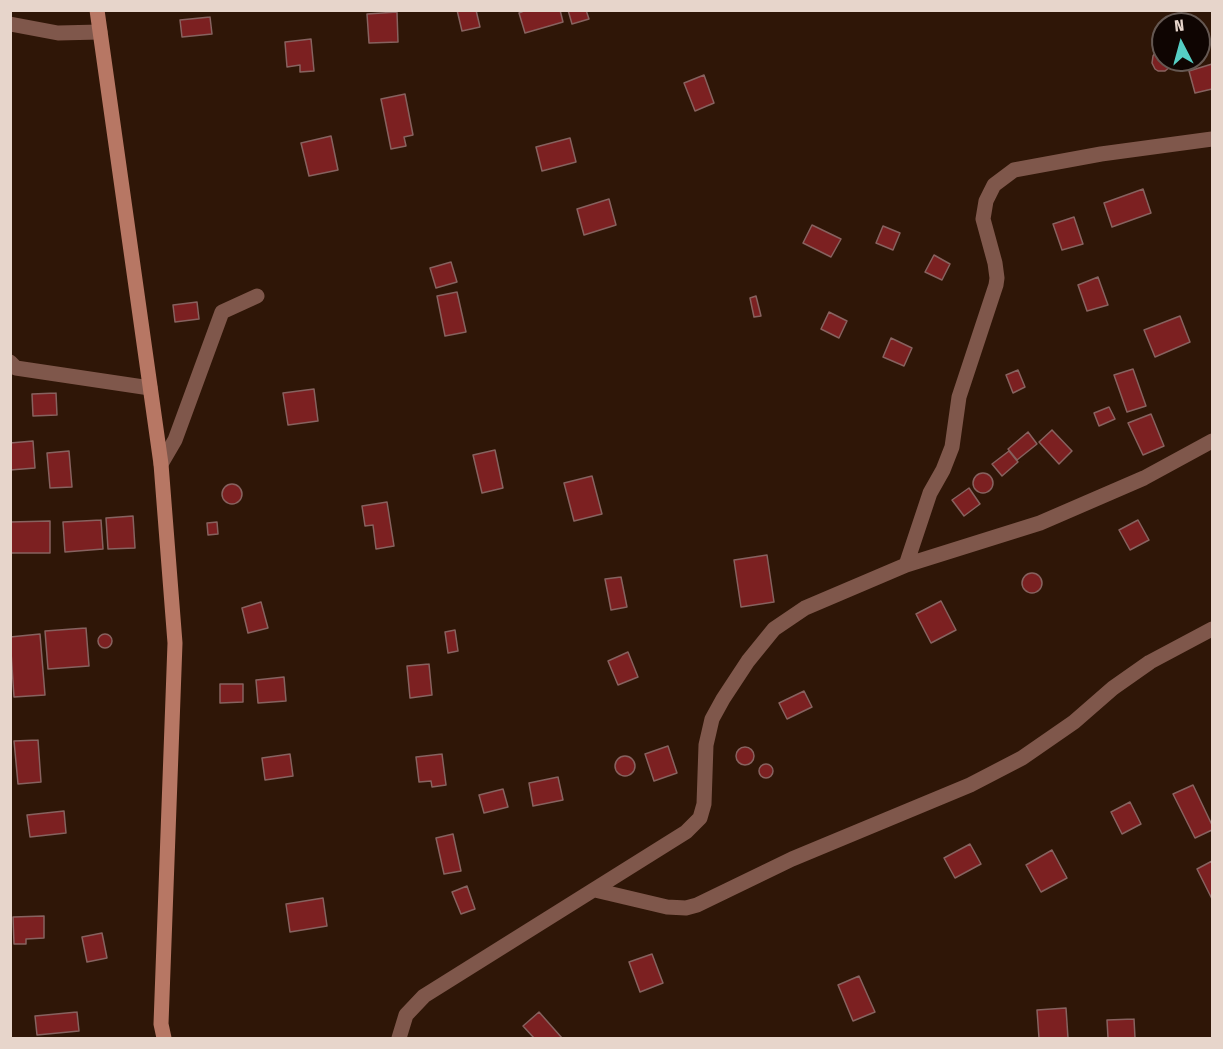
<!DOCTYPE html>
<style>
body{margin:0}
#map{position:relative;width:1223px;height:1049px;overflow:hidden;background:#2f1607;font-family:"Fira Sans Condensed",sans-serif}
canvas{display:block}
.frame{position:absolute;inset:0;border:12px solid #e7d5cb;pointer-events:none}
.north{position:absolute;left:1151px;top:12px;width:60px;height:60px;box-sizing:border-box;background:#0f0502;border:2px solid #655852;border-radius:50%;rotate:354deg;font-size:16px;font-weight:700;line-height:24px;text-align:center;color:#e7d5cb}
.north::after{content:'';display:block;margin:auto;width:21px;height:27px;background:#55cec4;clip-path:polygon(50% 0,100% 100%,50% 72%,0 100%)}
</style>
<div id="map">
<canvas width="1223" height="1049"></canvas>
<div class="frame"></div>
<div class="north">N</div>
</div>
<script>
const g = document.querySelector('canvas').getContext('2d');
g.lineJoin = 'round';
function fillPath(path, color) { g.fillStyle = color; g.fill(path, 'evenodd'); }
const toPath = rows => new Path2D(rows.map(r => 'M' + r).join(''));
function stroke(path, color, width, dash) { g.strokeStyle = color; g.lineWidth = width; g.lineCap = dash ? 'butt' : 'round'; g.setLineDash(dash || []); g.stroke(path); }
const building = toPath([
 [457,10,476,10,480,27,462,31,457,10],
 [560,10,563,22,525,33,519,13,526,10,560,10],
 [568,10,586,10,589,19,572,24,568,10],
 [397,12,398,42,369,43,367,14,397,12],
 [210,17,212,34,182,37,180,20,210,17],
 [311,39,314,71,300,72,300,65,287,67,285,42,311,39],
 [1161,51,1163,51,1163,60,1172,61,1170,67,1165,71,1158,71,1155,69,1152,63,1153,56,1155,53,1161,51],
 [1212,64,1212,89,1195,93,1189,71,1212,64],
 [704,75,714,103,695,111,684,83,704,75],
 [405,94,413,135,404,137,406,146,391,149,381,99,405,94],
 [331,136,338,170,309,176,301,143,331,136],
 [570,138,576,162,542,171,536,147,570,138],
 [1143,189,1151,213,1112,227,1104,203,1143,189],
 [609,199,616,225,584,235,577,209,609,199],
 [1074,217,1083,244,1062,250,1053,224,1074,217],
 [812,225,841,239,831,257,803,243,812,225],
 [883,226,900,233,893,250,876,243,883,226],
 [934,255,950,264,942,280,925,272,934,255],
 [451,262,457,282,436,288,430,268,451,262],
 [1098,277,1108,305,1087,311,1078,285,1098,277],
 [457,292,466,332,445,336,437,296,457,292],
 [756,296,761,316,754,317,750,298,756,296],
 [197,302,199,319,175,322,173,305,197,302],
 [829,312,847,321,839,338,821,329,829,312],
 [1180,316,1190,342,1155,357,1144,330,1180,316],
 [891,338,912,348,904,366,883,357,891,338],
 [1133,369,1146,406,1127,412,1114,375,1133,369],
 [1018,370,1025,387,1013,393,1006,375,1018,370],
 [314,389,318,421,288,425,283,393,314,389],
 [56,393,57,415,33,416,32,394,56,393],
 [1109,407,1115,419,1099,426,1094,413,1109,407],
 [1151,414,1164,446,1143,455,1128,423,1151,414],
 [1052,430,1072,451,1059,464,1039,442,1052,430],
 [1028,432,1037,444,1017,460,1008,449,1028,432],
 [33,441,35,468,10,470,10,443,33,441],
 [495,450,503,488,482,493,473,455,495,450],
 [69,451,72,487,50,488,47,453,69,451],
 [1009,451,1018,462,1002,476,992,464,1009,451],
 '973 483a10 10 0 1 1 20 0a10 10 0 1 1-20 0Z',
 [592,476,602,514,574,521,564,483,592,476],
 '222 494a10 10 0 1 1 20 0a10 10 0 1 1-20 0Z',
 [969,488,980,504,964,516,952,500,969,488],
 [387,502,394,546,376,549,373,525,365,526,362,506,387,502],
 [133,516,135,548,108,549,106,518,133,516],
 [101,520,103,549,65,552,63,522,101,520],
 [1138,520,1149,540,1130,550,1119,530,1138,520],
 [50,521,50,553,10,553,10,522,50,521],
 [217,522,218,534,208,535,207,523,217,522],
 [767,555,774,602,741,607,734,560,767,555],
 '1022 583a10 10 0 1 1 20 0a10 10 0 1 1-20 0Z',
 [621,577,627,607,611,610,605,579,621,577],
 [941,601,956,630,931,643,916,614,941,601],
 [261,602,268,628,248,633,242,608,261,602],
 [86,628,89,666,48,669,45,631,86,628],
 [455,630,458,651,448,653,445,632,455,630],
 '98 641a7 7 0 1 1 14 0a7 7 0 1 1-14 0Z',
 [40,634,45,695,14,697,10,637,40,634],
 [628,652,638,677,618,685,608,661,628,652],
 [429,664,432,695,410,698,407,666,429,664],
 [284,677,286,701,258,703,256,680,284,677],
 [220,684,243,684,243,702,220,703,220,684],
 [804,691,812,707,787,719,779,703,804,691],
 [38,740,41,782,18,784,14,741,38,740],
 [668,746,677,773,654,781,645,754,668,746],
 '736 756a9 9 0 1 1 18 0a9 9 0 1 1-18 0Z',
 [290,754,293,776,265,780,262,758,290,754],
 [442,754,446,785,432,787,431,781,419,782,416,757,442,754],
 '615 766a10 10 0 1 1 20 0a10 10 0 1 1-20 0Z',
 '759 771a7 7 0 1 1 14 0a7 7 0 1 1-14 0Z',
 [558,777,563,800,533,806,529,783,558,777],
 [1193,785,1212,825,1212,830,1195,838,1173,794,1193,785],
 [503,789,508,807,484,813,479,795,503,789],
 [1130,802,1141,824,1122,834,1111,812,1130,802],
 [64,811,66,833,30,837,27,815,64,811],
 [453,834,461,871,444,874,436,838,453,834],
 [970,844,981,864,955,878,944,858,970,844],
 [1052,850,1067,878,1041,892,1026,865,1052,850],
 [1212,861,1212,899,1197,869,1212,861],
 [467,886,475,909,461,914,452,892,467,886],
 [323,898,327,926,290,932,286,904,323,898],
 [44,916,44,938,26,939,26,944,14,944,13,917,44,916],
 [102,933,107,958,87,962,82,937,102,933],
 [652,954,663,983,640,992,629,962,652,954],
 [859,976,875,1012,853,1021,838,985,859,976],
 [1066,1008,1068,1038,1039,1038,1037,1010,1066,1008],
 [77,1012,79,1031,37,1035,35,1016,77,1012],
 [539,1012,562,1038,534,1038,523,1026,539,1012],
 [1134,1019,1135,1038,1108,1038,1107,1020,1134,1019]
]);
fillPath(building, '#7c2021');
stroke(building, '#87625f', 1.5);
stroke(toPath([
 [10,24,58,33,100,32],
 [10,362,16,368,150,388],
 [161,464,175,440,222,312,257,296],
 [906,565,930,493,943,470,952,447,959,397,996,285,997,278,995,263,983,219,986,201,994,185,1014,170,1101,154,1212,139],
 [595,890,667,907,686,908,697,905,792,859,970,785,1022,758,1074,722,1113,688,1150,662,1212,629],
 [399,1038,406,1015,424,996,686,832,700,818,704,804,706,745,712,719,723,699,748,661,774,629,805,608,906,565,1040,523,1144,478,1212,441]
]), '#7f574b', 15);
stroke(toPath([
 [97,10,161,464,175,643,161,1024,164,1038]
]), '#b77764', 15);
</script>
